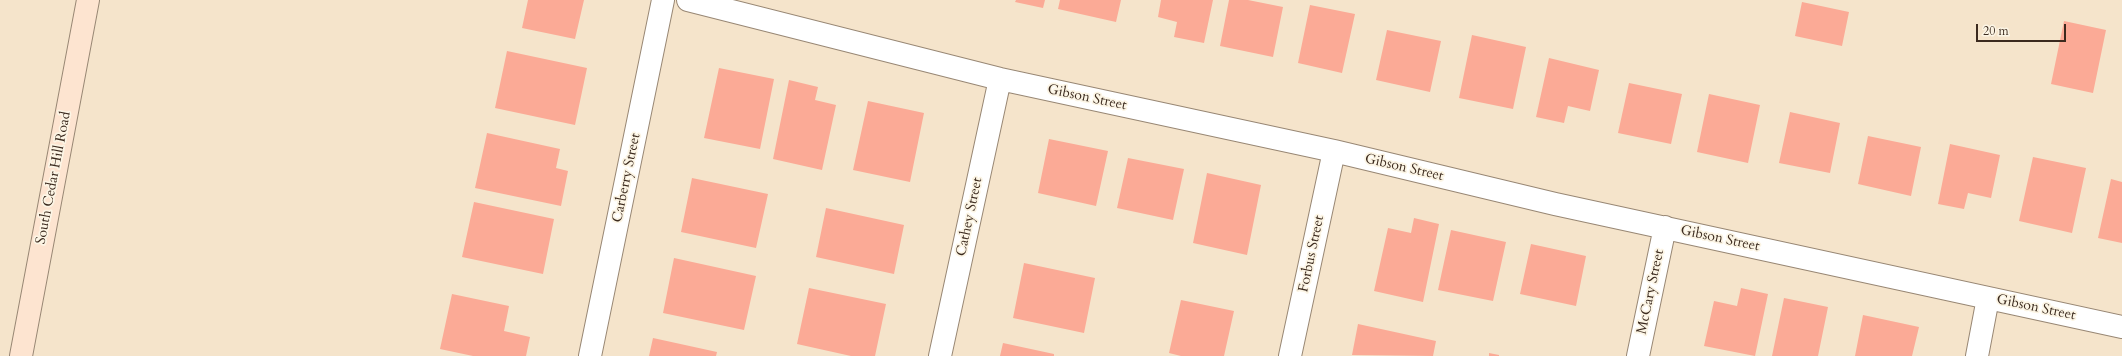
<!DOCTYPE html>
<style>
body{margin:0}
#map{position:relative;width:2122px;height:356px;overflow:hidden;background:#f5e4cb;font-family:Cardo,serif}
canvas{display:block}
.scale{position:absolute;left:1976px;top:24px;width:90px;height:18px;box-sizing:border-box;border:2px solid #3b2a1e;border-top:0;padding-left:5px;font-size:12px;line-height:14px;white-space:nowrap;color:#3b2a1e;-webkit-text-stroke:3px #fcf5e5;paint-order:stroke}
</style>
<div id="map">
<canvas width="2122" height="356"></canvas>
<div class="scale">20 m</div>
</div>
<script>
const g = document.querySelector('canvas').getContext('2d');
g.lineJoin = 'round';
function fillPath(path, color) { g.fillStyle = color; g.fill(path, 'evenodd'); }
const toPath = rows => new Path2D(rows.map(r => 'M' + r).join(''));
function stroke(path, color, width, dash) { g.strokeStyle = color; g.lineWidth = width; g.lineCap = dash ? 'butt' : 'round'; g.setLineDash(dash || []); g.stroke(path); }
function write(font, color, halo, rows, align = 'center') {
  g.font = font + ' Cardo,serif'; g.lineWidth = 3.5; g.setLineDash([]); g.textBaseline = 'middle'; g.strokeStyle = halo; g.fillStyle = color; for (const [text, x, y, turn = 0] of rows) {
    g.save(); g.translate(x, y); g.rotate((+turn || 0) * Math.PI / 180); g.textAlign = isNaN(turn) ? turn : align; if (halo) g.strokeText(text, 0, 0); g.fillText(text, 0, 0); g.restore();
  }
}
fillPath(toPath([
 [528,0,584,0,575,39,522,28],
 [1016,0,1045,0,1043,8,1015,2],
 [1060,0,1121,0,1116,22,1058,9],
 [1161,0,1213,0,1204,43,1174,37,1177,22,1158,17],
 [1229,0,1248,0,1283,7,1273,57,1220,46],
 [1802,2,1849,12,1842,46,1795,36],
 [1310,5,1355,14,1342,73,1298,63],
 [2064,21,2106,30,2093,93,2051,84],
 [1387,30,1441,41,1430,92,1376,80],
 [1472,35,1526,47,1513,109,1459,98],
 [507,51,587,68,575,125,495,108],
 [1549,58,1599,70,1590,111,1568,106,1564,123,1536,117],
 [719,68,774,79,760,149,704,138],
 [789,80,818,87,815,100,836,105,822,170,773,159],
 [1629,83,1682,94,1671,144,1618,133],
 [1709,94,1760,105,1748,163,1697,152],
 [868,101,924,113,910,182,853,170],
 [1790,112,1840,123,1830,173,1779,163],
 [487,133,560,149,556,168,568,171,561,206,475,188],
 [1868,136,1921,147,1911,196,1858,184],
 [1049,139,1108,151,1096,206,1038,193],
 [1950,144,2000,155,1991,198,1968,193,1964,209,1938,204],
 [2033,157,2086,168,2072,233,2019,221],
 [1128,158,1184,169,1173,220,1117,208],
 [1207,173,1261,185,1247,255,1193,243],
 [692,178,768,194,756,248,681,232],
 [2111,179,2122,182,2122,243,2098,238],
 [474,202,554,219,543,274,462,257],
 [826,208,904,225,894,274,816,257],
 [1414,218,1439,224,1423,302,1374,291,1388,228,1411,233],
 [1451,230,1506,242,1493,301,1438,290],
 [1531,244,1586,256,1576,306,1520,294],
 [674,258,756,276,744,330,663,313],
 [1024,263,1095,278,1084,333,1013,318],
 [809,288,886,304,875,356,851,356,797,344],
 [1741,288,1768,294,1755,356,1704,346,1714,301,1737,306],
 [452,294,509,306,504,331,530,337,526,356,473,356,440,349],
 [1784,298,1828,307,1818,356,1772,356],
 [1181,300,1234,311,1224,356,1181,356,1169,353],
 [1863,315,1919,327,1912,356,1855,356],
 [1358,324,1436,341,1433,356,1352,355],
 [653,338,717,352,716,356,649,356],
 [1003,343,1054,354,1054,356,1000,356],
 [1489,353,1499,355,1499,356,1489,356]
]), '#fbaa96');
const street = toPath([
 [688,0,1000,79,1334,151,1555,204,2122,327],
 [590,356,663,0],
 [940,356,1000,79],
 [1290,356,1334,151],
 [1638,356,1665,227],
 [1977,356,1988,298]
]);
const secondary = toPath([
 [21,356,88,0]
]);
stroke(street, '#988774', 24);
stroke(secondary, '#988774', 24);
stroke(street, '#fff', 22);
stroke(secondary, '#fde4d0', 22);
write('14px', '#3b2a1e', '#fcf5e5', [
 ["Gibson Street",1087,98,12],
 ["Gibson Street",1404,168,13],
 ["South Cedar Hill Road",54,178,-79],
 ["Carberry Street",627,178,-78],
 ["Cathey Street",970,217,-78],
 ["Gibson Street",1720,239,12],
 ["Forbus Street",1312,254,-78],
 ["McCary Street",1651,292,-78],
 ["Gibson Street",2036,308,12]
]);
</script>
